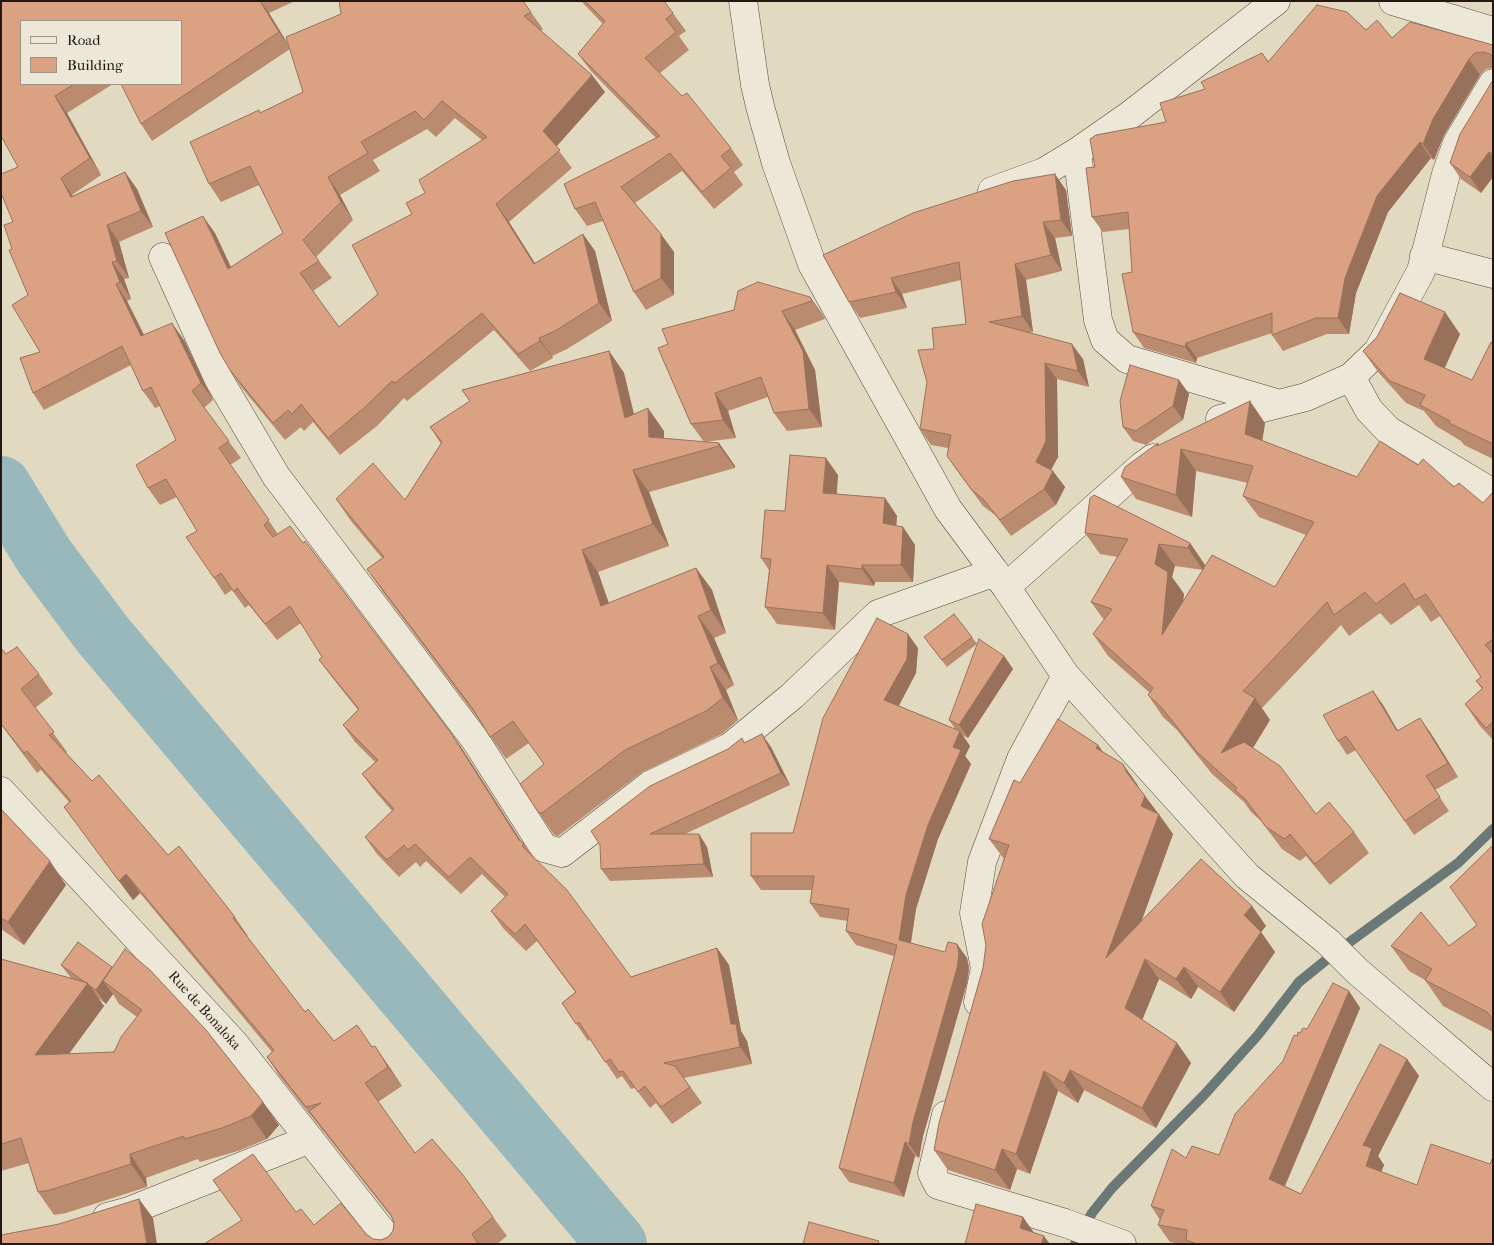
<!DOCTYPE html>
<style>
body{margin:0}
#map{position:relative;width:1494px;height:1245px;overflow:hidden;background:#e2dac0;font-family:"IM FELL French Canon",serif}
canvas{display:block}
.frame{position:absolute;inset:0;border:2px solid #241712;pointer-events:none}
.legend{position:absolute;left:20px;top:20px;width:162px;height:65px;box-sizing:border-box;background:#ece7d6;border:1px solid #9c9488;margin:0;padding:6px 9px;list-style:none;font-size:15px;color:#241712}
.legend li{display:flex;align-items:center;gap:10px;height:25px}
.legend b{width:25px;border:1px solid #9c9488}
</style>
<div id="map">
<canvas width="1494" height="1245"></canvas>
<div class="frame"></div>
<ul class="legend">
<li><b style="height:6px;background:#ece7d6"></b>Road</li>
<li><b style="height:14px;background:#daa282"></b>Building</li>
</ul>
</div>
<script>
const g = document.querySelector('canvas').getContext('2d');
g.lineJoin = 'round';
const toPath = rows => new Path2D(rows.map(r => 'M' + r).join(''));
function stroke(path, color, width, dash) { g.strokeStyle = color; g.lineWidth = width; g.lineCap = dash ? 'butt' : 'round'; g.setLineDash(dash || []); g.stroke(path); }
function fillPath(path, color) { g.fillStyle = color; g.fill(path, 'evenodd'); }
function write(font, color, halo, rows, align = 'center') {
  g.font = font + ' "IM FELL French Canon",serif'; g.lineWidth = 4.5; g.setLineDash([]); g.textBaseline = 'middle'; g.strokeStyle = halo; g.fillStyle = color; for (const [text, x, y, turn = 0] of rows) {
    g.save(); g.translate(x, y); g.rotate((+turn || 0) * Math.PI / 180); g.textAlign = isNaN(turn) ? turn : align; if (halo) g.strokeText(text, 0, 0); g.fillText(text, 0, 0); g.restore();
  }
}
stroke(toPath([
 [1075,1244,1092,1213,1112,1188,1204,1095,1258,1035,1299,982,1336,952,1458,863,1493,829]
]), '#6a7878', 10);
stroke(toPath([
 [1,486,44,556,103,635,617,1244]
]), '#99b8bc', 60);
const street = toPath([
 [743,1,755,85,761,110,776,163,812,264,948,509,1006,587,1066,676,1247,876,1328,942,1357,971,1493,1087],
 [1393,1,1493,31],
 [1077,152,1098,320,1105,340,1127,359,1276,403],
 [992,191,1044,172,1077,152,1130,115,1276,1],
 [1424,256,1493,274],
 [163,257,218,378,276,476,476,741,544,848,562,853,650,785,730,747,792,696,878,614,995,572],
 [1351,377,1369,410,1388,430,1493,493],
 [1220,419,1306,397,1351,377,1378,351,1421,271,1446,174,1457,143,1493,83],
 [1006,587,1142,466,1153,458],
 [1,791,234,1043,392,1244],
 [978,1002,985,968,974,913,982,862,1021,759,1066,676],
 [946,1115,932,1173,938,1185,1065,1223,1122,1244],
 [107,1217,129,1211,310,1139]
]);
stroke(street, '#54483e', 29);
stroke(street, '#ece7d6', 28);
fillPath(toPath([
 [1,1,295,1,269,13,290,48,523,1,543,29,541,31,605,92,556,147,572,168,509,222,535,263,583,234,595,251,612,321,567,349,552,356,553,358,530,371,494,330,407,401,404,398,377,426,340,455,313,422,304,431,301,427,285,440,242,388,230,370,215,233,231,267,283,233,259,185,221,202,209,184,259,110,261,113,303,92,290,49,152,141,141,124,181,21,21,84,113,84,67,113,101,175,72,195,73,196,125,172,137,189,153,227,119,242,129,278,124,279,131,299,127,301,144,335,184,340,213,400,204,408,241,458,230,465,278,534,303,543,451,733,463,750,521,841,524,843,534,857,631,977,717,948,729,965,741,1031,747,1041,752,1064,684,1078,702,1103,672,1124,656,1103,650,1108,635,1088,631,1089,622,1076,617,1079,590,1039,588,1041,562,1003,575,992,537,941,526,951,503,928,491,911,505,897,482,874,461,894,426,861,420,867,416,862,399,877,377,854,365,837,392,811,374,790,362,774,375,762,355,742,343,725,358,710,331,676,319,660,322,657,301,623,277,640,249,605,245,608,232,590,225,595,214,578,197,531,177,497,160,505,148,488,176,440,160,406,155,408,143,391,131,365,44,410,33,393,40,352,28,295,12,249,13,222,18,167],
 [455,118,482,140,425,193,412,214,378,294,339,327,313,291,332,278,316,257,353,220,340,195,380,171,373,160,427,129,436,137],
 [581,1,664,1,686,31,679,36,689,50,660,73,731,148,743,165,734,172,743,185,714,209,682,171,635,203,674,252,674,295,646,310,634,292,603,221,587,226,575,209,656,138,591,71,578,54,603,24],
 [1366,30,1392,38,1493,45,1493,68,1486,69,1480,75,1444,135,1434,160,1431,158,1388,212,1356,293,1349,334,1327,334,1283,351,1272,335,1272,333,1197,358,1196,363,1144,348,1133,332,1132,272,1129,229,1103,232,1092,217,1095,167,1166,122,1205,89,1262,53,1268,61],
 [1493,80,1493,177,1481,193,1461,179,1450,163],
 [1066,190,1072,236,1055,238,1062,271,1026,280,1033,332,1030,333,1083,359,1089,387,1057,379,1058,457,1051,470,1065,487,1056,505,1011,536,995,515,983,506,958,472,947,456,948,448,931,445,920,429,934,349,966,324,961,280,902,294,907,308,860,318,849,302,823,255],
 [810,297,825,319,795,330,815,370,822,427,787,431,774,413,768,397,728,411,736,438,704,442,719,443,735,466,735,468,649,492,669,546,598,572,609,603,696,568,712,590,726,633,714,638,734,685,726,690,738,720,722,734,641,773,558,836,554,835,538,812,544,764,529,743,506,759,479,720,382,591,367,569,382,558,351,521,336,499,405,500,441,444,430,427,470,401,462,390,609,351,624,373,634,414,664,431,664,438,704,442,691,424,658,348],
 [1460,334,1444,368,1472,380,1493,343,1493,459,1464,445,1461,441,1436,426,1424,411,1406,403,1378,372,1363,351],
 [1179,380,1189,394,1183,420,1146,445,1133,441,1123,427],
 [1265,423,1262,441,1357,477,1454,487,1483,503,1493,492,1493,740,1480,726,1465,704,1482,689,1476,681,1481,677,1440,616,1431,622,1419,605,1391,625,1380,613,1349,636,1341,625,1262,708,1270,720,1253,748,1316,814,1354,832,1369,853,1330,885,1306,856,1300,861,1282,849,1261,821,1251,812,1244,802,1212,774,1177,730,1163,717,1148,695,1150,693,1108,656,1093,634,1104,620,1091,602,1118,557,1100,554,1085,533,1190,543,1205,565,1204,567,1275,587,1306,535,1259,517,1243,496,1248,483,1196,471,1192,517,1136,499,1121,477,1159,445],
 [1175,566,1203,570,1183,601,1184,594,1172,577],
 [838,475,837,494,885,498,897,516,896,526,903,527,915,545,913,582,875,582,874,586,839,582,835,630,777,624,765,607,769,570,761,558,785,511],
 [972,637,977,644,947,667,929,644],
 [1,648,6,654,39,674,53,694,35,708,67,752,66,753,92,781,168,855,235,917,248,936,247,937,305,1012,334,1041,373,1047,388,1065,402,1086,378,1102,415,1153,493,1217,507,1236,497,1244,204,1244,242,1220,213,1180,296,1212,314,1225,366,1234,373,1239,381,1240,388,1237,393,1231,394,1223,393,1219,280,1077,267,1057,272,1052,140,893,133,900,64,807,69,802,41,770,37,773,2,726,1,728],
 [918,648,916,673,899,706,956,730,949,720,1004,656,1013,669,968,738,962,735,970,746,965,756,971,764,938,839,916,909,911,943,967,958,969,968,967,983,923,1136,919,1158,915,1156,904,1197,849,1182,839,1168,894,956,856,945,846,931,848,921,820,917,810,903,812,890,761,890,751,876,793,833],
 [1373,691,1383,705,1398,731,1430,732,1458,777,1435,790,1449,811,1414,835,1356,750,1347,755,1338,741],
 [745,742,771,747,790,785,685,834,699,834,707,847,713,877,610,881,601,869],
 [1098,745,1103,752,1137,784,1139,788,1158,813,1159,814,1173,834,1141,922,1252,906,1266,926,1261,932,1275,952,1234,1012,1198,987,1191,999,1159,979,1142,1020,1177,1043,1191,1063,1156,1128,1084,1090,1078,1103,1058,1091,1030,1174,1017,1169,1010,1190,948,1170,934,1150,983,968,1004,859,989,839,1020,783],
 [1,809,66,885,24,945,1,929],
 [1493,845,1493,1032,1443,1006,1425,980,1409,971,1391,946,1449,946,1477,925],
 [78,942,279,1125,267,1139,238,1151,200,1162,198,1159,146,1178,147,1187,66,1213,54,1215,38,1192,29,1163,1,1171,1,959,71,978,61,965],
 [113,994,119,1004,137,1017,114,1052,69,1054,104,1006,98,998,106,1004],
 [1349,991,1360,1008,1285,1186,1301,1194,1407,1059,1419,1076,1378,1156,1384,1165,1381,1172,1493,1244,1180,1244,1170,1242,1158,1225,1160,1220,1151,1206,1186,1158,1219,1155,1283,1061,1297,1036,1307,1029]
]), '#bb8b70');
fillPath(toPath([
 [260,1,269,13,291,49,279,32],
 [1469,59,1480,75,1444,135,1434,160,1423,144,1433,119],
 [592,75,605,92,555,148,543,131],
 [55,96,67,113,101,175,90,158],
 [1420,142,1431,158,1388,212,1356,293,1349,334,1338,318,1345,278,1377,196],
 [1489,152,1493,157,1493,177,1481,193,1470,177],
 [125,172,137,189,153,227,141,211],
 [1055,174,1066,190,1072,236,1061,220],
 [328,177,340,195,353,220,341,202],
 [61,178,72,195,83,214,71,197],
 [496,204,509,222,546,281,534,264],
 [203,216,215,233,240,287,228,269],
 [1043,222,1055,238,1062,271,1051,255],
 [107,225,119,242,129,278,117,261],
 [583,234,595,251,612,321,599,303],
 [661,234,674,252,674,295,661,278],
 [112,262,124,279,131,299,120,282],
 [1015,264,1026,280,1033,332,1022,316],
 [891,278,902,294,907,308,896,292],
 [116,284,127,301,153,353,141,336],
 [810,297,823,315,825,319,812,301],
 [782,311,795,330,815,370,822,427,809,409],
 [1445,312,1460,334,1439,381,1424,359],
 [172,323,184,340,213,400,201,383],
 [539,338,552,356,553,358,540,341],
 [1186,343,1197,358,1196,363,1185,347],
 [1072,344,1083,359,1089,387,1078,371],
 [609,351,624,373,640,440,625,418],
 [1045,363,1057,379,1058,457,1047,477,1036,462],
 [1179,380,1189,394,1183,420,1173,406],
 [715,393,728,411,736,438,723,420],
 [1250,401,1265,423,1260,456,1245,434],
 [648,408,664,431,664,459,649,437],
 [719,443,735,466,735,468,719,446],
 [1181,449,1196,471,1192,517,1176,495],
 [826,458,838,475,835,510,823,493],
 [633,470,649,492,669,546,653,524],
 [1053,471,1065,487,1056,505,1044,489],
 [885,498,897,516,895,540,883,523],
 [903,527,915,545,913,582,901,565],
 [1190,543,1205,565,1203,570,1188,548],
 [1159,544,1175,566,1172,577,1184,594,1177,656,1162,635,1155,564],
 [582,550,598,572,617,628,601,606],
 [827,565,839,582,835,630,823,613],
 [862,565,875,582,874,586,862,569],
 [696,568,712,590,726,633,711,610],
 [698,616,714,638,734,685,718,663],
 [908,634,918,648,916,673,894,714,884,700],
 [1004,656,1013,669,968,738,959,725],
 [710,667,726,690,738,720,723,698],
 [1373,691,1383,705,1406,745,1397,731],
 [1255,698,1270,720,1236,775,1221,753],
 [1420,718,1430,732,1458,777,1448,763],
 [960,731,970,746,965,756,971,764,938,839,916,909,909,954,899,940,906,895,953,747],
 [451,733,463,750,523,844,523,845],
 [762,734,771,747,790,785,781,773],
 [1098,745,1112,765,1096,748],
 [1123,764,1137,784,1141,794,1127,773],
 [1145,796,1173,834,1121,978,1106,958,1141,806],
 [699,834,707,847,713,877,704,864],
 [50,861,66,885,24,945,8,922],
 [126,874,140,893,133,900,119,881],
 [1252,906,1266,926,1261,932,1275,952,1234,1012,1220,992,1244,915],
 [957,944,967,958,969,968,967,983,923,1136,919,1158,909,1144,913,1122],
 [717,948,729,965,741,1031,747,1041,752,1064,740,1047,731,1024],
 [1145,959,1159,979,1139,1028,1125,1008],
 [112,967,103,981,113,994,106,1004,96,990],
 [1184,967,1198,987,1191,999,1176,979],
 [88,983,104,1006,51,1078,35,1055],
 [1349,991,1360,1008,1281,1195,1269,1179],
 [1177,1043,1191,1063,1156,1128,1142,1108],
 [375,1046,388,1065,402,1086,388,1067],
 [1407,1059,1419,1076,1378,1156,1384,1165,1377,1183,1366,1166,1363,1145],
 [1070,1070,1084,1090,1078,1103,1064,1083],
 [1044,1071,1058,1091,1030,1174,1016,1154],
 [263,1102,279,1125,267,1139,251,1116],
 [905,1142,915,1156,904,1197,894,1183],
 [1002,1149,1017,1169,1010,1190,995,1170],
 [130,1154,146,1178,147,1187,131,1164],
 [139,1199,153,1218,157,1244,147,1244],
 [1023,1217,1037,1237,1020,1228],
 [1044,1236,1050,1244,1041,1244]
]), '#99715b');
const building = toPath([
 [1,1,260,1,279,32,141,124,121,84,181,84,181,21,21,21,21,84,74,84,55,96,90,158,61,178,71,197,125,172,141,211,107,225,117,261,112,262,120,282,116,284,141,336,172,323,201,383,192,391,229,441,219,448,269,520,264,525,273,537,290,526,303,543,305,541,451,733,519,840,524,843,522,846,567,890,631,977,717,948,731,1024,736,1024,740,1047,664,1063,675,1066,690,1087,661,1107,645,1086,638,1092,623,1071,619,1072,610,1059,605,1062,579,1022,576,1024,562,1003,576,992,525,924,515,934,491,911,508,894,470,857,449,877,415,844,408,850,404,845,387,860,365,837,394,809,362,774,378,760,343,725,359,709,319,660,322,657,290,606,265,624,237,588,234,592,221,573,214,578,186,537,197,531,166,479,148,488,136,465,176,440,151,387,143,391,122,346,33,393,20,358,40,352,12,305,28,295,9,250,12,249,4,225,13,222,1,193,1,174,18,167,1,136,1,1],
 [339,1,523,1,531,12,524,16,592,75,543,131,560,150,496,204,534,264,583,234,599,303,555,331,539,338,540,341,518,354,482,313,395,383,392,381,364,408,328,438,301,404,292,414,288,410,273,423,230,370,220,353,165,233,203,216,228,269,283,233,250,166,209,184,190,142,259,110,260,113,303,92,286,37,341,14,339,1],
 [442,101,487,137,419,180,425,193,406,203,412,214,352,245,378,294,339,327,300,273,319,261,303,240,341,202,328,177,368,153,361,142,415,111,424,120,442,101],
 [585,1,664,1,673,13,666,19,676,32,645,58,682,96,687,93,731,148,721,156,731,168,702,192,670,153,621,187,661,234,661,278,634,292,595,202,575,209,564,184,660,136,578,54,605,21,585,1],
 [1317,5,1347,12,1366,30,1377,20,1392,38,1410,22,1493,45,1493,57,1490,54,1483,52,1475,53,1469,59,1433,119,1423,144,1420,142,1377,196,1345,278,1338,318,1316,318,1272,335,1272,313,1186,343,1185,347,1133,332,1122,274,1132,272,1128,212,1092,217,1086,168,1095,167,1090,139,1096,135,1166,122,1160,103,1205,89,1201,82,1262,53,1268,62,1317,5],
 [1493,80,1493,154,1489,152,1470,177,1450,163,1460,134,1493,80],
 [1055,174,1061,220,1043,222,1051,255,1015,264,1022,316,989,322,1072,344,1078,371,1045,363,1046,441,1036,462,1053,471,1044,489,1000,520,983,499,972,490,947,456,951,435,920,429,927,382,918,350,934,349,932,328,966,324,959,262,891,278,896,292,849,302,823,255,913,213,1013,181,1055,174],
 [758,282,810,297,812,301,782,311,803,351,809,409,774,413,761,377,715,393,723,420,691,424,658,348,668,344,662,329,734,310,738,291,758,282],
 [1400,293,1445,312,1424,359,1472,380,1491,342,1493,343,1493,444,1449,423,1450,421,1420,405,1425,395,1390,381,1363,351,1377,337,1400,293],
 [609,351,625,418,648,408,649,437,719,443,719,446,633,470,653,524,582,550,601,606,696,568,711,610,698,616,718,663,710,667,723,698,706,711,625,750,542,813,538,812,520,784,544,764,513,721,490,737,473,709,367,569,384,557,336,499,373,463,405,500,442,442,430,427,470,401,462,390,609,351],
 [1130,365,1179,380,1173,406,1136,431,1123,427,1120,401,1130,365],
 [1250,401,1245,434,1357,477,1380,441,1418,465,1423,459,1454,487,1459,483,1483,503,1493,492,1493,639,1485,645,1493,654,1493,722,1486,728,1465,704,1483,688,1476,681,1481,677,1426,594,1415,600,1404,583,1376,604,1365,592,1334,615,1327,602,1243,691,1255,698,1221,753,1244,742,1280,766,1316,814,1329,802,1354,832,1315,864,1290,834,1285,839,1266,827,1246,800,1235,790,1237,788,1197,752,1162,708,1148,695,1153,688,1093,634,1112,609,1091,602,1128,539,1085,533,1090,498,1094,495,1190,543,1188,548,1159,544,1155,564,1168,572,1162,635,1212,555,1275,587,1314,522,1243,496,1253,466,1181,449,1176,495,1121,477,1125,467,1158,443,1157,446,1250,401],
 [790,455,826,458,823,493,885,498,883,523,903,527,901,565,862,565,862,569,827,565,823,613,765,607,771,559,761,558,765,510,785,511,790,455],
 [954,614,972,637,942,660,924,637,954,614],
 [877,618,908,634,907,659,884,700,960,731,953,747,961,750,928,825,906,895,899,940,945,952,948,942,957,944,959,954,957,968,913,1122,909,1144,905,1142,894,1183,839,1168,897,945,846,931,849,909,810,903,814,876,751,876,751,833,793,833,823,718,877,618],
 [979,639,1004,656,959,725,949,720,979,639],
 [17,647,39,674,21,689,54,732,49,735,92,781,99,775,168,855,179,846,235,917,233,918,305,1012,308,1009,334,1041,357,1025,372,1047,375,1046,388,1067,365,1083,415,1153,432,1139,463,1175,493,1217,472,1234,478,1244,204,1244,242,1220,213,1180,253,1154,296,1212,301,1209,314,1225,341,1203,366,1234,373,1239,381,1240,388,1237,393,1231,394,1223,391,1215,309,1111,321,1103,306,1107,267,1057,274,1050,126,874,119,881,64,807,71,801,27,751,24,753,1,724,1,648,6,654,17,647],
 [1373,691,1397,731,1420,718,1448,763,1426,776,1440,797,1405,821,1346,736,1338,741,1323,715,1373,691],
 [1058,719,1098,745,1096,748,1123,764,1127,773,1145,796,1141,806,1159,814,1106,958,1201,859,1252,906,1244,915,1261,932,1220,992,1184,967,1176,979,1145,959,1125,1008,1177,1043,1142,1108,1070,1070,1064,1083,1044,1071,1016,1154,1002,1149,995,1170,934,1150,939,1123,983,968,986,945,982,924,1009,845,989,839,1014,780,1020,783,1058,719],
 [762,734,781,773,650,834,699,834,704,864,601,869,600,845,591,831,650,786,728,749,742,738,744,743,762,734],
 [1,809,50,861,8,922,1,918,1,809],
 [1493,845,1493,1019,1487,1012,1425,980,1432,969,1391,946,1421,912,1449,946,1477,925,1450,887,1493,845],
 [78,942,112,967,96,990,61,965,78,942],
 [125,949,150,970,206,1030,263,1102,251,1116,222,1128,184,1139,184,1136,130,1154,131,1164,50,1190,38,1192,21,1138,1,1144,1,959,88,983,35,1055,114,1052,121,1037,142,1010,103,981,125,949],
 [1333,983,1349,991,1269,1179,1301,1194,1380,1044,1407,1059,1363,1145,1372,1148,1366,1166,1417,1185,1431,1144,1490,1164,1493,1157,1493,1244,1197,1244,1186,1240,1187,1230,1158,1225,1164,1210,1151,1206,1172,1149,1186,1158,1192,1146,1219,1155,1235,1114,1283,1061,1294,1035,1297,1036,1298,1032,1300,1033,1303,1028,1307,1029,1333,983],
 [139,1199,147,1244,1,1244,1,1235,59,1224,139,1199],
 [976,1204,1023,1217,1020,1228,1044,1236,1041,1244,965,1244,976,1204],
 [809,1222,879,1241,878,1244,803,1244,809,1222]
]);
fillPath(building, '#daa282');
stroke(building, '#99715b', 1);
write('14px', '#241712', '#ece7d6', [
 ["Rue de Bonaloka",204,1011,48]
]);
</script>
